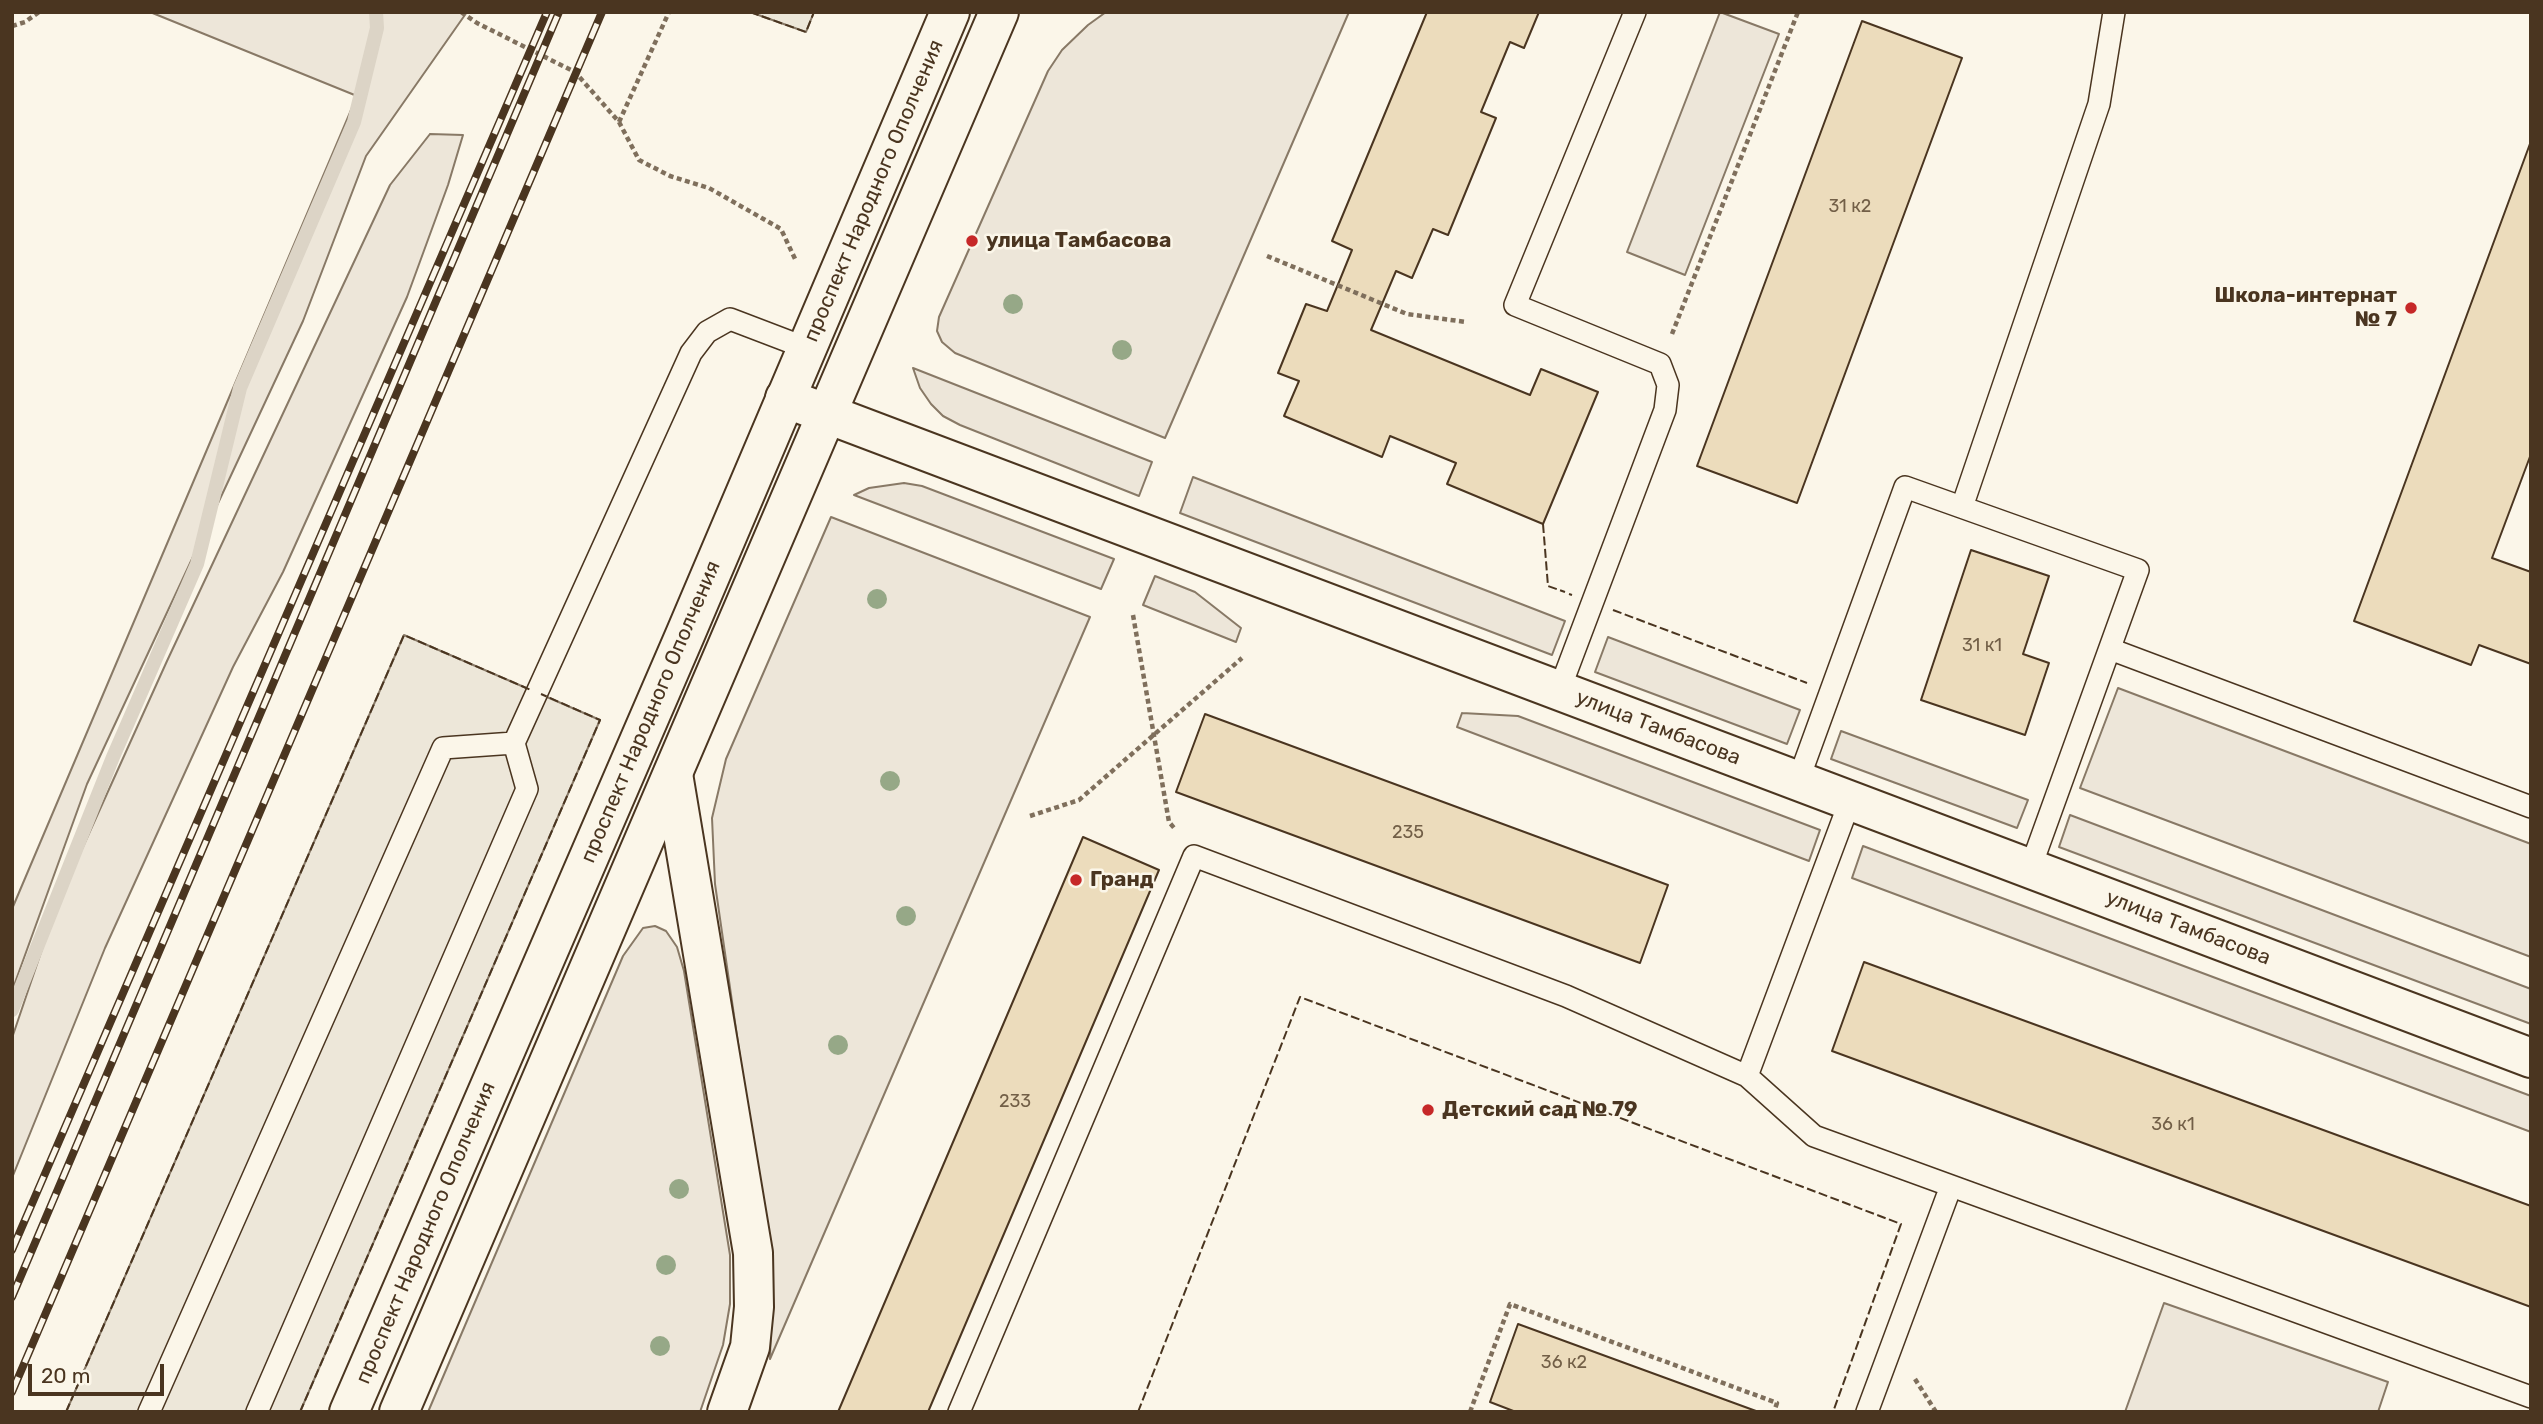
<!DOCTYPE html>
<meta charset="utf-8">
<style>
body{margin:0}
#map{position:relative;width:2543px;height:1424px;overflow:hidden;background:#fbf6e9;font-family:Rubik,sans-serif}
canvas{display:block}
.frame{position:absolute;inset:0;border:14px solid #4a3520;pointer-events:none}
.scale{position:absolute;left:28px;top:1364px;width:136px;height:32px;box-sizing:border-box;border:4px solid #4a3520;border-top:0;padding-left:9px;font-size:21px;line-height:24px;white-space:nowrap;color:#4a3520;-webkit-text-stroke:5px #fbf6e9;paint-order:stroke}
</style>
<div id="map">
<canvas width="2543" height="1424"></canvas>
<div class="frame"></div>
<div class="scale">20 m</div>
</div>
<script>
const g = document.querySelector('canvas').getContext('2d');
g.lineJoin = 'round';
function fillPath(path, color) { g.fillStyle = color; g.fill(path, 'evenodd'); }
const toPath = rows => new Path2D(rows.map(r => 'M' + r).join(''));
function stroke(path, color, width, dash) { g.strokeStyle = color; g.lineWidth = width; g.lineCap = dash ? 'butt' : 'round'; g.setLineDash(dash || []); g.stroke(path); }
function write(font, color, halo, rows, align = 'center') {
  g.font = font + ' Rubik,sans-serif'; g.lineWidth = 5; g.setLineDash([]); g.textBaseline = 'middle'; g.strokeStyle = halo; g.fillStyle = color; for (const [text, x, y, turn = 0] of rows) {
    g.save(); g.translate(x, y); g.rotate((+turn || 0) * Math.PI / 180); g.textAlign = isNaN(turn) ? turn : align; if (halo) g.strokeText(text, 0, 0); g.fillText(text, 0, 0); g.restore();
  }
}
const green = toPath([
 [150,12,467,12,366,156,303,321,87,784,12,991,12,909,357,96,150,12],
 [1106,12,1349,12,1165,438,955,353,942,342,937,331,939,317,1048,71,1062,50,1088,25,1106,12],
 [1720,12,1779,34,1685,275,1627,252,1720,12],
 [430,134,463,135,448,185,407,297,283,572,233,667,105,948,12,1178,12,1038,58,902,167,661,390,185,430,134],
 [913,368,1152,462,1139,496,960,425,943,416,931,404,920,388,913,368],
 [1193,477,1565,621,1552,655,1180,513,1193,477],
 [904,483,922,486,1114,559,1101,589,854,495,869,488,904,483],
 [831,517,1090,617,770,1359,772,1278,715,884,712,818,726,759,831,517],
 [1155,576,1195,592,1241,628,1236,642,1143,605,1155,576],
 [1608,637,1800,710,1787,744,1595,672,1608,637],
 [2118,688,2531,844,2531,957,2080,788,2118,688],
 [1462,713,1518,716,1820,830,1809,861,1457,727,1462,713],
 [1841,731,2028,800,2017,828,1831,759,1841,731],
 [2070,815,2531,989,2531,1024,2059,847,2070,815],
 [1863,846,2531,1096,2531,1132,1852,878,1863,846],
 [655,926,666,931,677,947,684,971,730,1255,730,1304,723,1345,700,1412,428,1412,623,956,643,928,655,926],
 [2164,1303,2388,1382,2378,1412,2125,1412,2164,1303]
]);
fillPath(green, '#ede6d9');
stroke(green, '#887966', 2);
const parking = toPath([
 [750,12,814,12,806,32,750,12],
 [404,635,600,720,300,1412,66,1412,404,635]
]);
fillPath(parking, '#ede7d9');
stroke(parking, '#887966', 2);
stroke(toPath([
 [12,1010,113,757,197,564,240,388,354,122,377,28,376,12]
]), '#dcd4c6', 14);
const building = toPath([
 [1427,12,1539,12,1524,48,1510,42,1481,112,1496,118,1448,235,1433,229,1412,278,1396,271,1371,330,1530,395,1541,369,1598,392,1543,524,1447,484,1456,463,1390,436,1382,457,1284,416,1299,381,1278,373,1306,304,1327,311,1339,282,1352,250,1332,241,1427,12],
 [1862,21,1962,58,1797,503,1697,466,1862,21],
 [2531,141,2531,454,2492,558,2531,572,2531,664,2479,645,2471,665,2354,621,2531,141],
 [1971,550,2049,576,2023,654,2049,663,2025,735,1921,700,1971,550],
 [1205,714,1668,885,1640,963,1176,792,1205,714],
 [1083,837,1159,870,1035,1161,928,1412,838,1412,1083,837],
 [1864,962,2531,1206,2531,1307,1832,1051,1864,962],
 [1518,1324,1756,1411,1756,1412,1516,1412,1490,1402,1518,1324]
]);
fillPath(building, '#ecdcbc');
stroke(building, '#4a3520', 2);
const service = toPath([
 [1962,507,2099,104,2114,12],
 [2110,649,2531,807],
 [1559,691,1665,410,1668,385,1660,364,1515,305,1635,12],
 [1798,781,1905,487,2138,570,2030,869],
 [1747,1076,1850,801],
 [149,1412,443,748,514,743],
 [257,1412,527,789,514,743,691,353,707,332,730,319,806,348],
 [959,1412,1194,856,1566,996,1747,1076,1814,1136,2531,1397],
 [1867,1412,1951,1186]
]);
const minor = toPath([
 [785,398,2531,1058],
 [673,774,753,1253,754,1307,750,1347,727,1412]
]);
const tertiary = toPath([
 [349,1412,685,635,950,12],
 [399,1412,999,12]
]);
stroke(service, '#4a3520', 24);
stroke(minor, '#4a3520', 42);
stroke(tertiary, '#4a3520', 42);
stroke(toPath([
 [461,12,477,23,575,72,619,122,639,160,670,176,709,188,781,229,796,261],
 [12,26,25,22,39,12],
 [619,122,669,12],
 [1267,256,1407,314,1466,322],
 [1672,334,1798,12],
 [1133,615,1169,822,1175,829],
 [1030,816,1079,800,1242,658],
 [1915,1379,1936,1412],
 [1470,1412,1510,1304,1777,1403,1774,1412]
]), '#7f6f5c', 4.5, [5, 3.5]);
stroke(service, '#fbf6e9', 21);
stroke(minor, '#fbf6e9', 38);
stroke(tertiary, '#fbf6e9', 38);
const rail = toPath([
 [12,1250,547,12],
 [12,1297,559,12],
 [12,1392,602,12]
]);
stroke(rail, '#4a3520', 8);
stroke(rail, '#fbf6e9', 5, [16]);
stroke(toPath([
 [750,12,806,32,814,12],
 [1543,524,1548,586,1565,592],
 [1569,594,1572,595],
 [1613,610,1807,683],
 [66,1412,404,635,531,690],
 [300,1412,600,720,541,694],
 [1138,1412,1300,997,1901,1224,1833,1412]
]), '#4a3520', 2, [9, 3.5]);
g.fillStyle = '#96a887';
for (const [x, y] of [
 [1013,304],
 [1122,350],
 [877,599],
 [890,781],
 [906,916],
 [838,1045],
 [679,1189],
 [666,1265],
 [660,1346]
]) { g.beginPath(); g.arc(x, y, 10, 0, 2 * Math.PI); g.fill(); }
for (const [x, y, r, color] of [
 [972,241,7,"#c62828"],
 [2411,308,7,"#c62828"],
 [1076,880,7,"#c62828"],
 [1428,1110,7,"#c62828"]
]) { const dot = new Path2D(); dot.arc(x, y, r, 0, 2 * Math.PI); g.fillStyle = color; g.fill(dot); stroke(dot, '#fbf6e9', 2.5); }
write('18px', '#725f47', null, [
 ["31 к2",1850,207],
 ["31 к1",1982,646],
 ["235",1408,833],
 ["233",1015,1102],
 ["36 к1",2173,1125],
 ["36 к2",1564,1363]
]);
write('21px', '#4a3520', '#fbf6e9', [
 ["проспект Народного Ополчения",874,191,-67],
 ["проспект Народного Ополчения",651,712,-67],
 ["улица Тамбасова",1658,728,21],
 ["улица Тамбасова",2188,928,21],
 ["проспект Народного Ополчения",426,1233,-67]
]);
write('bold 21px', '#4a3520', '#fbf6e9', [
 ["улица Тамбасова",986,241],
 ["Школа-интернат",2397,296,"right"],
 ["№ 7",2397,320,"right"],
 ["Гранд",1090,880],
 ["Детский сад № 79",1442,1110]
], 'left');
</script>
